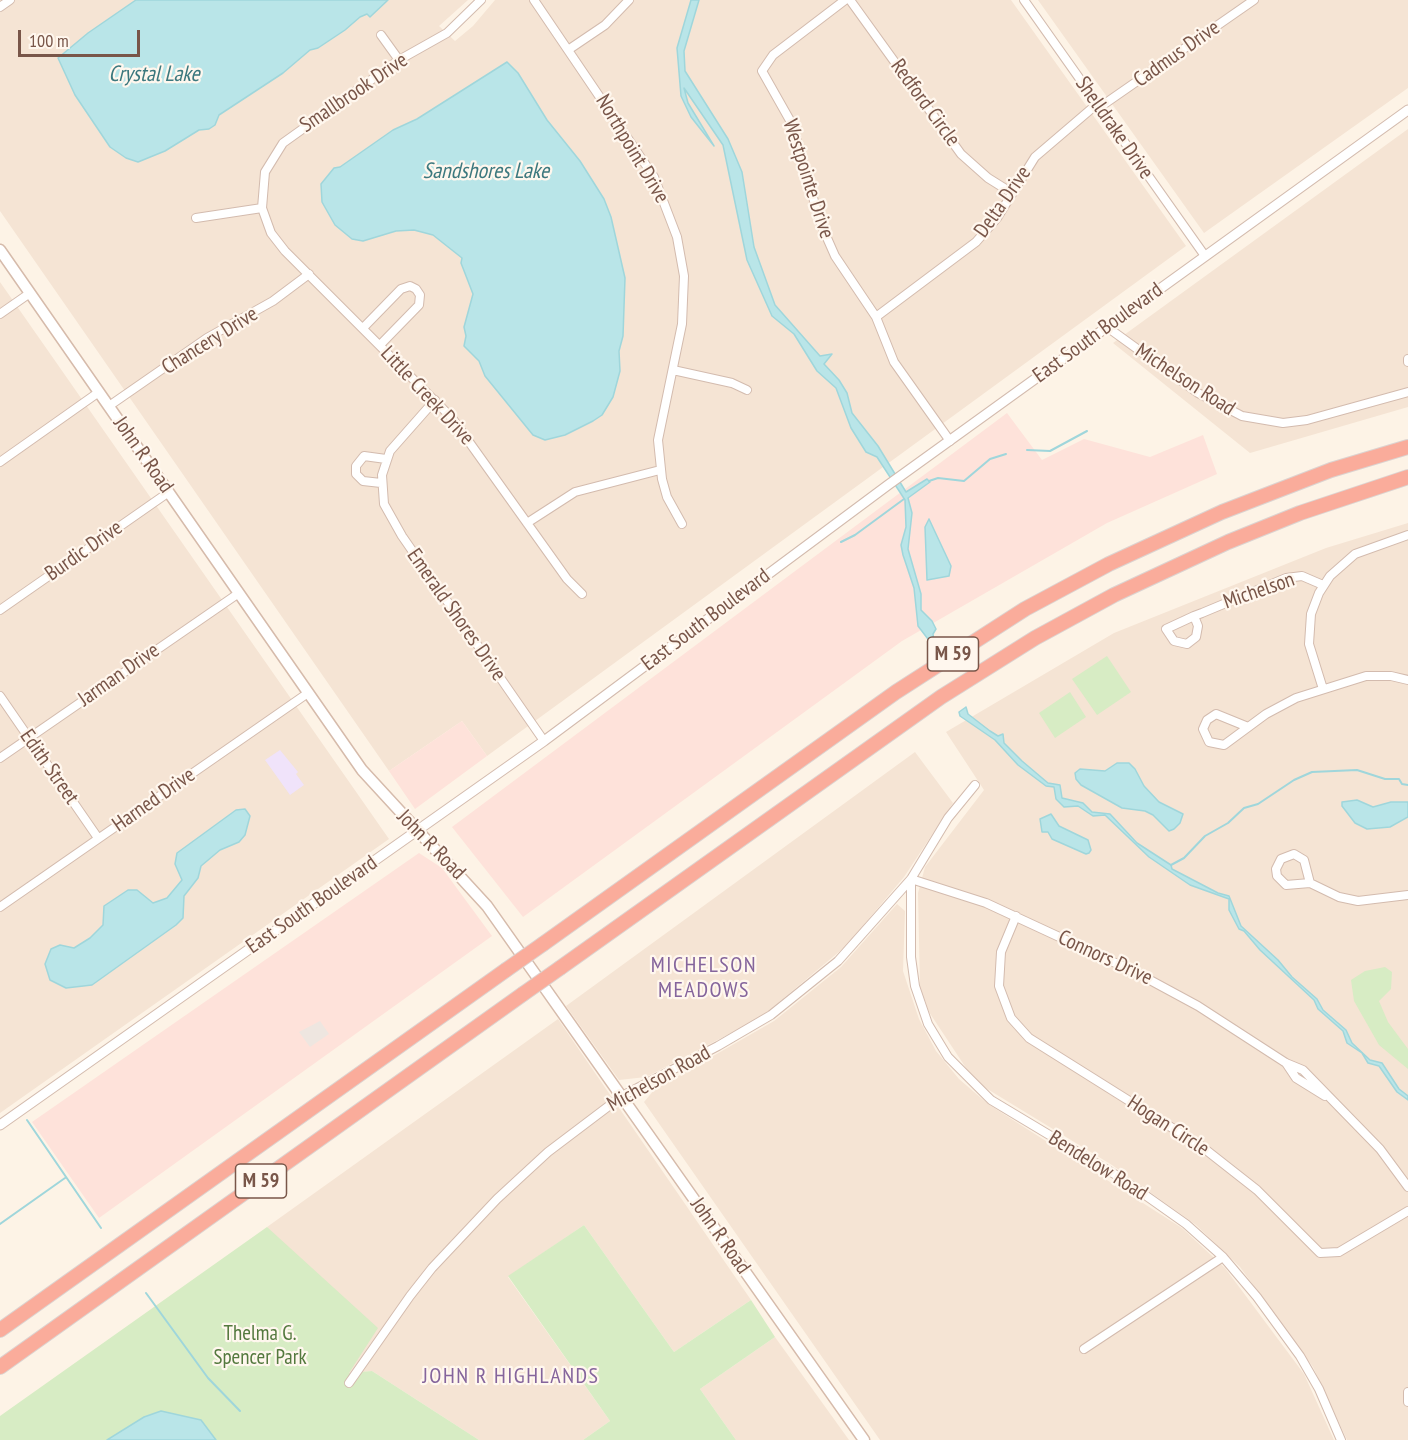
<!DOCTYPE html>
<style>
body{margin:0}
#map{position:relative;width:1408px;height:1440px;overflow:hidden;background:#fdf3e6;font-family:"PT Sans Narrow",sans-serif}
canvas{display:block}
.scale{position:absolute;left:18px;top:30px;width:122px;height:27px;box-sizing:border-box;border:3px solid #795649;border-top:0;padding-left:8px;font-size:18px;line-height:21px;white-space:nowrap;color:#795649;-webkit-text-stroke:4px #fff7ee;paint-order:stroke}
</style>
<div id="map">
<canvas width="1408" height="1440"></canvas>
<div class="scale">100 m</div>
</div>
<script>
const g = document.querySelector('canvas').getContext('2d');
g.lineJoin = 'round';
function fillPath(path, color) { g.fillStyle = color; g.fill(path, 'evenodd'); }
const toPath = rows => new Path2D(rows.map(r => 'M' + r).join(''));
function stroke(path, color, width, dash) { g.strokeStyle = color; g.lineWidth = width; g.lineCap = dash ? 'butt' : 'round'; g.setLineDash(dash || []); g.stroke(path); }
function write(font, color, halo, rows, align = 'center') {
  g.font = font + ' "PT Sans Narrow",sans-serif'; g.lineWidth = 4.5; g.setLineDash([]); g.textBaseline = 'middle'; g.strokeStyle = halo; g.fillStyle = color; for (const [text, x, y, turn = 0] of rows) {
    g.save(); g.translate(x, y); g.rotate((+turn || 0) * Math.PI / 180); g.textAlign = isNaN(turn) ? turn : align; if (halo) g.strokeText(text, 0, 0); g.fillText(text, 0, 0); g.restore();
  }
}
fillPath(toPath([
 [0,0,468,0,439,26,455,41,473,26,495,0,1011,0,1186,246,487,756,462,721,389,771,0,211],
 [1038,0,1408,0,1408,88,1204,233],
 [1408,129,1408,407,1250,453,1113,343],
 [0,282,389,839,0,1113],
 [1408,523,1408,1440,1347,1440,1313,1367,1240,1267,1196,1225,1112,1165,984,1087,968,1071,929,1012,920,987,918,893,925,867,984,790,946,732,1114,633,1326,548],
 [915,752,953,803,904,877,846,946,760,1018,646,1077,619,1080,566,1006],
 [897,904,905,911,903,971,919,1019,936,1051,959,1079,988,1104,1182,1228,1225,1268,1304,1374,1334,1440,880,1440,644,1102,654,1090,774,1021,841,967],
 [558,1019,751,1300,674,1352,584,1225,508,1277,610,1421,583,1440,479,1440,372,1371,348,1374,267,1227],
 [775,1337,849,1440,736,1440,700,1389]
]), '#f5e4d4');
fillPath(toPath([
 [1007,413,1042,460,1084,439,1150,457,1203,435,1217,474,1107,523,902,641,523,917,452,827],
 [462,721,487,756,415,809,389,771],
 [419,853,442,868,492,936,99,1218,32,1122]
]), '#fee2da');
fillPath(toPath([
 [320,1021,329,1034,310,1047,299,1032]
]), '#eee6e0');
fillPath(toPath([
 [280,750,298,772,296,774,304,785,290,795,265,760]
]), '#f0e3fa');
fillPath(toPath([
 [1107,656,1131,692,1097,715,1072,679],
 [1070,692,1086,717,1055,738,1039,713],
 [1385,967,1392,972,1391,989,1379,1001,1388,1022,1408,1049,1408,1069,1379,1045,1354,1001,1351,980,1365,971],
 [584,1225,674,1352,751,1300,775,1337,700,1389,736,1440,583,1440,610,1421,508,1276],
 [267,1227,378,1328,349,1373,372,1371,479,1440,0,1440,0,1416]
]), '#d7ecc4');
const water = toPath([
 [136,0,388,0,370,17,367,14,360,17,345,30,318,48,310,50,283,73,219,115,215,125,209,129,199,130,165,151,138,162,126,158,110,147,75,95,58,58,88,33,136,0],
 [691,0,699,0,684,51,685,71,728,139,742,172,754,247,775,305,820,356,832,354,824,364,839,380,847,393,852,413,878,446,906,492,927,479,930,482,908,498,912,513,908,549,921,594,921,610,932,621,936,629,933,634,934,640,931,643,918,626,914,588,903,555,901,545,906,527,905,500,877,457,866,452,851,428,836,388,817,371,794,334,772,316,747,260,723,145,684,88,688,103,714,146,691,117,681,96,677,48,691,0],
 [507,62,518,73,547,120,580,161,604,199,611,217,625,278,623,336,619,351,620,371,613,397,602,415,593,421,565,435,545,440,533,435,485,376,479,361,464,346,466,336,464,327,473,294,461,263,462,258,433,235,414,230,396,231,363,241,352,239,335,225,322,202,321,184,334,168,340,167,393,130,417,119,507,62],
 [929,519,951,566,949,576,927,580,925,527,929,519],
 [966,707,968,714,990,731,998,736,1003,734,1004,743,1022,761,1048,783,1060,785,1062,798,1083,803,1092,812,1110,814,1137,843,1171,865,1172,869,1218,893,1229,896,1241,926,1278,960,1292,977,1317,999,1323,1010,1346,1030,1352,1043,1370,1060,1382,1063,1399,1089,1408,1096,1408,1100,1397,1092,1379,1066,1368,1063,1362,1053,1347,1043,1343,1031,1318,1009,1314,1000,1260,950,1244,931,1239,929,1229,910,1229,899,1190,885,1149,857,1105,815,1093,816,1078,806,1064,807,1056,799,1054,787,1046,786,1018,765,995,740,960,716,959,712,966,707],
 [1117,763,1129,763,1135,769,1144,786,1159,802,1183,814,1180,823,1174,829,1169,831,1153,815,1145,811,1122,808,1081,785,1076,779,1075,773,1080,769,1105,771,1117,763],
 [1357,800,1373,807,1391,802,1408,802,1408,817,1390,827,1367,829,1355,823,1342,806,1342,802,1357,800],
 [245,809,250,816,245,835,239,842,220,850,201,866,198,878,184,896,183,918,176,925,92,985,66,988,50,980,45,964,51,949,60,945,74,948,90,938,103,925,104,906,128,890,137,890,153,903,167,898,182,880,175,864,177,853,236,810,245,809],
 [1051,814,1059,826,1088,840,1091,850,1089,853,1086,854,1052,839,1048,832,1042,832,1040,819,1051,814],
 [161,1411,201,1420,216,1440,107,1440,144,1417,161,1411]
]);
fillPath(water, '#b9e5e8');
stroke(water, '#9fd6db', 1.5);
stroke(toPath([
 [1027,450,1050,451,1087,431],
 [929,481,938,478,964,481,990,459,1006,454],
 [841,542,855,535,904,499],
 [1171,865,1184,858,1205,836,1228,823,1244,808,1258,804,1294,780,1312,772,1357,770,1385,779,1399,779,1402,784,1408,785],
 [27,1120,101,1228],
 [0,1224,65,1178],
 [146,1293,208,1378,240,1411]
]), '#9fd6db', 2);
const minor = toPath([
 [481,0,447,33,399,60,283,143,265,172,262,208,271,233,285,251,452,418,567,579,582,594],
 [534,0,654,177,677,237,684,276,682,324,658,440,662,479,667,497,682,524],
 [845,0,773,55,762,71,792,124,820,222,835,256,876,317,894,362,950,441],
 [850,0,961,154,988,178,1012,193],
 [1024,0,1205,256],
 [0,7,10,0],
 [381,35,399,60],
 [568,50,605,25,629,0],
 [1100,107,1254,0],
 [196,218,262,208],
 [0,314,30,293],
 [876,317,976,242,997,218,1035,157,1097,104],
 [1107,327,1198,393,1242,416,1283,423,1307,420,1408,392],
 [363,328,401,289,410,286,416,289,420,295,419,305,380,345],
 [1408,359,1408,362],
 [673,370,732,383,747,390],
 [435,400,390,451,382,475,384,504,402,536,544,741],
 [109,406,207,338,273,301,309,274],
 [0,462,99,392],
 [381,483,363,481,356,474,356,466,364,456,386,459],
 [527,523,575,492,660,470],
 [0,610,169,492],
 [1194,616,1198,626,1196,637,1187,644,1174,641,1166,629,1194,616,1202,613,1286,578,1302,576,1323,585],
 [1323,689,1309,644,1311,614,1319,593,1330,576,1355,554,1408,535],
 [0,696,98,838],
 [1248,727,1216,714,1207,720,1203,729,1209,742,1224,745,1266,714,1296,698,1366,676,1391,676,1408,680],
 [0,758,239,593],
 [1310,883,1304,860,1294,854,1281,859,1276,869,1277,876,1286,885,1310,883,1339,897,1358,901,1408,895],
 [0,907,308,693],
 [1016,916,1001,952,999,986,1011,1018,1029,1038,1201,1146,1257,1190,1320,1253,1339,1252,1408,1211],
 [1286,1063,1296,1078,1325,1096],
 [1084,1349,1223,1257],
 [349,1383,410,1296,432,1268,497,1199,548,1152,622,1096,718,1046,771,1015,838,961,911,879,948,818,975,785],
 [1408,1392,1408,1402],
 [1341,1440,1319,1389,1300,1356,1257,1297,1223,1257,1186,1224,1121,1178,991,1100,948,1057,928,1024,915,986,911,957,911,879,986,903,1137,973,1198,1006,1286,1063,1303,1070,1380,1149,1408,1187]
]);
const tertiary = toPath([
 [0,1125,544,741,888,485,1408,110]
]);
const secondary = toPath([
 [0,250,362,770,487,906,864,1440]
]);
const motorway = toPath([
 [543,944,896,692,1025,609,1109,564,1222,512,1331,470,1408,447],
 [560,968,941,697,1035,638,1114,595,1228,542,1300,513,1408,477],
 [0,1330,506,970],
 [0,1367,523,994]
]);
stroke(minor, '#d3bbae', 10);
stroke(tertiary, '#d3bbae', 11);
stroke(secondary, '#d6bbab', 13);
stroke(motorway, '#dcd3d0', 16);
stroke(minor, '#fff', 8);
stroke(tertiary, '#fff', 9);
stroke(secondary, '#fff', 10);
stroke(motorway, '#faac9b', 14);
const motorwayBridge = toPath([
 [506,970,543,944],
 [523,994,560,968]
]);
stroke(motorwayBridge, '#dcd3d0', 16, []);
stroke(motorwayBridge, '#faac9b', 14);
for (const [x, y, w] of [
 [953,654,51],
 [261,1181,51]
]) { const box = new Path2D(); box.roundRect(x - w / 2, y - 17, w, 34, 4.5); g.fillStyle = '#fff7ee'; g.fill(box); stroke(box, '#795649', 1.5); }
write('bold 20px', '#795649', null, [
 ["M 59",953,654],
 ["M 59",261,1181]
]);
write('21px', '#795649', '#fff7ee', [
 ["Cadmus Drive",1177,54,-35],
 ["Smallbrook Drive",354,93,-34],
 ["Redford Circle",925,103,54],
 ["Shelldrake Drive",1114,128,55],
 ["Northpoint Drive",632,149,59],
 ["Westpointe Drive",808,179,72],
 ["Delta Drive",1003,202,-55],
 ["East South Boulevard",1098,333,-36],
 ["Chancery Drive",210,341,-32],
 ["Michelson Road",1185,380,33],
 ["Little Creek Drive",427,396,47],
 ["John R Road",143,455,55],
 ["Burdic Drive",84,551,-35],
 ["Michelson",1259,591,-19],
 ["Emerald Shores Drive",456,615,55],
 ["East South Boulevard",706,620,-37],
 ["Jarman Drive",119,675,-35],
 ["Edith Street",49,767,55],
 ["Harned Drive",154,800,-35],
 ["John R Road",431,845,46],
 ["East South Boulevard",312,905,-35],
 ["Connors Drive",1105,958,25],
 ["Michelson Road",659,1079,-29],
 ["Hogan Circle",1168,1126,33],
 ["Bendelow Road",1098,1166,32],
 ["John R Road",720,1236,55]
]);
write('21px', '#54793e', '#fff7ee', [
 ["Thelma G.",260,1334],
 ["Spencer Park",260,1358]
]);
write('italic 22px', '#3c787e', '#fff7ee', [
 ["Crystal Lake",154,75],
 ["Sandshores Lake",486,172]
]);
g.letterSpacing = '1.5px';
write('22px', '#85659c', '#fff7ee', [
 ["MICHELSON",704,966],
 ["MEADOWS",704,991],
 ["JOHN R HIGHLANDS",511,1377]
]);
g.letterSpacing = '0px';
</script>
